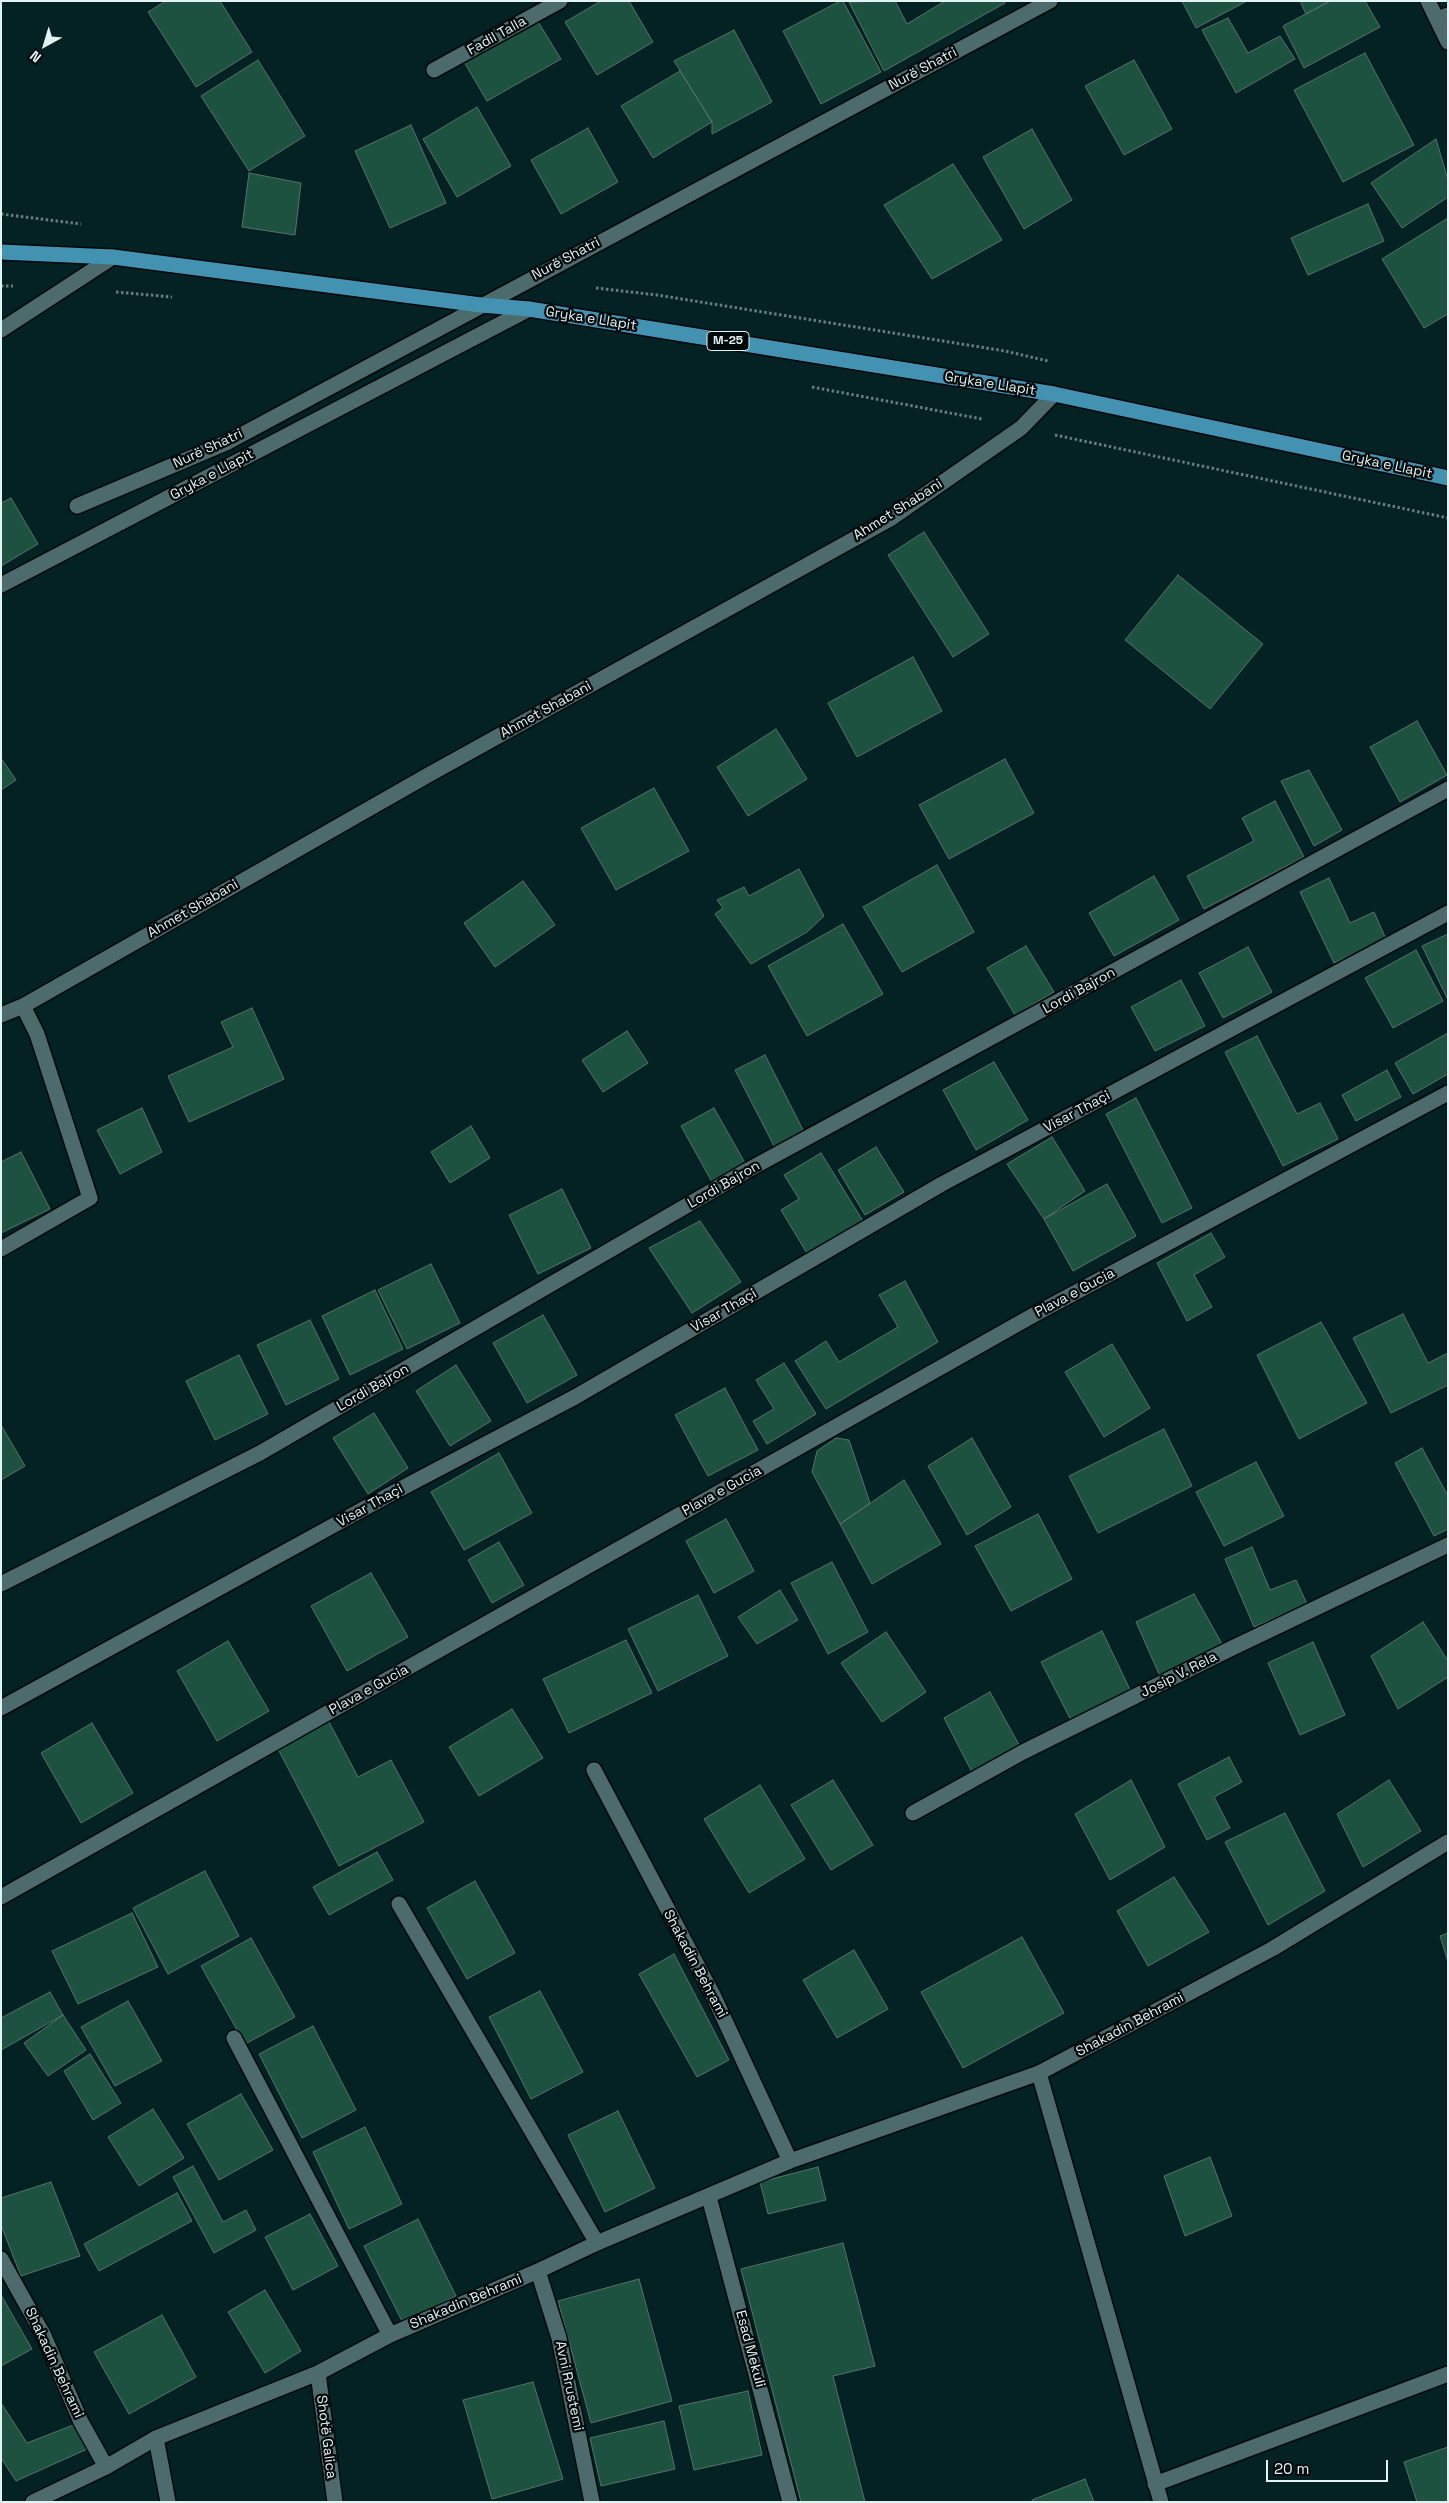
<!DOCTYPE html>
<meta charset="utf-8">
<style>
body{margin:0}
#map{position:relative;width:1449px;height:2503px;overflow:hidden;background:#042123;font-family:"Space Grotesk",sans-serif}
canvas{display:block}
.frame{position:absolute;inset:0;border:2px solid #e3f3f4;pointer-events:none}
.north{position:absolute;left:20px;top:20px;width:50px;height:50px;-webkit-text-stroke:4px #010809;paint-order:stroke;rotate:219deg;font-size:14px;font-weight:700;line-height:20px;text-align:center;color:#e3f3f4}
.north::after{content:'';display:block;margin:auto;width:18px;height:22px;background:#e3f3f4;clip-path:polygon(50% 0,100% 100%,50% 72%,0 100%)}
.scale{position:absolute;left:1266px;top:2460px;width:122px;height:22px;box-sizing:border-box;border:2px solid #e3f3f4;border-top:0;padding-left:6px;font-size:15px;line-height:18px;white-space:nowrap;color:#e3f3f4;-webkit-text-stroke:4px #010809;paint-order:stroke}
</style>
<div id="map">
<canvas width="1449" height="2503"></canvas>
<div class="frame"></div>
<div class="north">N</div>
<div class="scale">20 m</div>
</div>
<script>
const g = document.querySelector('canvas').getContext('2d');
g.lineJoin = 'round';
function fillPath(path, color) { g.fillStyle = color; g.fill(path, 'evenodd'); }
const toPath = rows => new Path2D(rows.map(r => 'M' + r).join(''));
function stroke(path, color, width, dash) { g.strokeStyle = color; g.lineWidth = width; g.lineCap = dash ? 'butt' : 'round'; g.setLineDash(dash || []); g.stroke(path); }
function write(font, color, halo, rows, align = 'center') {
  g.font = font + ' "Space Grotesk",sans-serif'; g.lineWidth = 4.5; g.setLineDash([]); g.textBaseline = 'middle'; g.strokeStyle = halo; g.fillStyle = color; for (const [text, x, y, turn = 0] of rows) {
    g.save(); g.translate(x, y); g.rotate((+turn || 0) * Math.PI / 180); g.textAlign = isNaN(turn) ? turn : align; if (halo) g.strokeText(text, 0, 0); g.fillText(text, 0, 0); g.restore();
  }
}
const building = toPath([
 [166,1,220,1,252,52,196,87,148,12,166,1],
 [601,1,629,1,653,42,597,75,565,22,601,1],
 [840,1,843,1,881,72,821,104,783,31,840,1],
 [895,1,907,24,945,1,1004,1,1005,3,884,71,849,2,895,1],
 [1182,1,1244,1,1245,2,1196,28,1182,1],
 [1300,1,1330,1,1306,14,1300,1],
 [1330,1,1365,1,1380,27,1304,68,1283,26,1330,1],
 [1228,18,1248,53,1280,36,1295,59,1236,93,1202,30,1228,18],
 [537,20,561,59,487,101,464,62,537,20],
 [734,30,772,102,712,134,712,122,674,61,734,30],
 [1365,53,1414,145,1343,182,1294,90,1365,53],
 [258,60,305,136,249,171,201,96,258,60],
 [1134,60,1172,129,1124,155,1085,86,1134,60],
 [680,71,712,122,653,158,621,106,680,71],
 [477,107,511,166,457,197,423,139,477,107],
 [411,125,446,203,390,228,355,151,411,125],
 [588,128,618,182,561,214,531,160,588,128],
 [1032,129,1072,200,1024,229,983,157,1032,129],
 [1436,139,1448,180,1448,197,1402,228,1371,183,1436,139],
 [953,164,1002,240,932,279,884,205,953,164],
 [249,173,301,183,295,235,242,227,249,173],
 [1368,204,1384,241,1308,275,1291,238,1368,204],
 [1448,218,1448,314,1424,328,1382,259,1448,218],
 [11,498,38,544,1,566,1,503,11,498],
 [924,532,989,634,953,657,888,555,924,532],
 [1178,575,1263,644,1210,709,1125,640,1178,575],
 [913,657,942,711,857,757,828,703,913,657],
 [1417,721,1447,775,1400,802,1370,747,1417,721],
 [776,729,807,779,748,816,717,767,776,729],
 [1,758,16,780,1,790,1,758],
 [1005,759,1034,813,949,859,919,805,1005,759],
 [1309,770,1342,830,1314,846,1281,781,1309,770],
 [654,788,689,851,616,890,581,828,654,788],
 [1275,801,1304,857,1204,909,1187,876,1254,841,1242,818,1275,801],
 [937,865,974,932,902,972,863,907,937,865],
 [799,869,824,916,807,932,751,964,715,914,723,908,717,900,744,887,749,896,799,869],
 [1154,876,1179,920,1114,956,1089,913,1154,876],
 [1329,878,1350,923,1374,912,1386,939,1334,963,1300,892,1329,878],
 [523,881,555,925,495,967,464,923,523,881],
 [843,924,883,994,807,1036,768,966,843,924],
 [1448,934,1448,1000,1422,946,1448,934],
 [1026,946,1054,992,1015,1015,987,968,1026,946],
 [1248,947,1272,992,1223,1018,1199,973,1248,947],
 [1416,950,1443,1001,1393,1028,1365,978,1416,950],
 [1181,980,1205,1026,1155,1051,1131,1007,1181,980],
 [252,1008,284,1079,189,1122,168,1076,233,1047,221,1022,252,1008],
 [627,1031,648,1063,603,1092,582,1060,627,1031],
 [1448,1033,1448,1074,1413,1094,1395,1063,1448,1033],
 [1257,1036,1297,1114,1320,1103,1338,1139,1283,1166,1225,1052,1257,1036],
 [765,1055,803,1130,774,1146,735,1070,765,1055],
 [994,1062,1028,1120,976,1150,943,1090,994,1062],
 [1387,1070,1401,1097,1356,1121,1342,1095,1387,1070],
 [1136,1098,1192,1208,1162,1223,1106,1114,1136,1098],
 [142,1108,162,1152,120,1174,97,1130,142,1108],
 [714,1108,745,1163,712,1182,681,1126,714,1108],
 [471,1126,490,1158,450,1183,431,1152,471,1126],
 [1052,1137,1085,1191,1044,1219,1007,1164,1052,1137],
 [876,1147,904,1192,865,1215,838,1170,876,1147],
 [21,1152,50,1209,1,1233,1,1162,21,1152],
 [821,1153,863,1221,808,1255,781,1210,799,1199,784,1175,821,1153],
 [1107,1184,1136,1236,1073,1271,1044,1219,1107,1184],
 [562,1189,591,1248,538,1274,509,1215,562,1189],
 [700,1221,741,1282,692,1313,649,1248,700,1221],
 [1211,1233,1225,1257,1194,1275,1212,1307,1187,1321,1157,1263,1211,1233],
 [431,1264,460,1323,407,1349,378,1290,431,1264],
 [905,1281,938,1342,826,1409,795,1361,826,1341,839,1362,898,1327,879,1295,905,1281],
 [375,1290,403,1349,350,1375,322,1316,375,1290],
 [1403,1314,1428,1363,1448,1353,1448,1385,1391,1413,1353,1338,1403,1314],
 [543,1315,577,1375,527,1403,493,1343,543,1315],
 [310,1320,339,1379,286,1405,257,1345,310,1320],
 [1321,1322,1367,1403,1299,1439,1257,1355,1321,1322],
 [1112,1344,1150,1408,1104,1437,1065,1372,1112,1344],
 [239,1355,268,1414,215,1440,186,1381,239,1355],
 [784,1363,816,1414,767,1444,753,1421,774,1409,756,1380,784,1363],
 [456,1365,491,1421,450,1446,416,1391,456,1365],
 [725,1388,758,1450,708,1476,675,1415,725,1388],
 [374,1413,408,1468,368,1494,333,1438,374,1413],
 [1,1425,25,1466,1,1480,1,1425],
 [1164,1429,1192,1486,1098,1533,1069,1476,1164,1429],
 [836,1438,849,1440,870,1503,840,1524,812,1472,817,1451,836,1438],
 [972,1438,1011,1507,967,1535,928,1466,972,1438],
 [1422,1448,1448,1496,1448,1529,1434,1536,1395,1463,1422,1448],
 [499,1453,532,1513,464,1550,431,1492,499,1453],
 [1256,1462,1284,1516,1224,1546,1196,1492,1256,1462],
 [904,1480,941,1544,872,1584,840,1524,904,1480],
 [1038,1514,1072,1579,1011,1611,975,1546,1038,1514],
 [726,1519,754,1571,714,1593,686,1541,726,1519],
 [499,1542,524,1585,492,1603,468,1560,499,1542],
 [1252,1547,1270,1590,1296,1580,1307,1604,1254,1627,1225,1559,1252,1547],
 [832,1562,868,1632,828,1654,791,1583,832,1562],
 [371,1573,408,1637,347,1671,311,1606,371,1573],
 [780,1590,798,1620,757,1644,738,1617,780,1590],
 [1194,1594,1226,1651,1163,1683,1136,1622,1194,1594],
 [698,1595,728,1656,658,1691,628,1629,698,1595],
 [1423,1622,1448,1661,1448,1677,1398,1709,1371,1656,1423,1622],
 [1102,1631,1134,1698,1075,1728,1041,1662,1102,1631],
 [886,1632,926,1692,882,1722,841,1663,886,1632],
 [626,1640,652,1693,569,1733,543,1679,626,1640],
 [228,1641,269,1711,217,1741,177,1671,228,1641],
 [1313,1642,1345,1715,1300,1735,1268,1663,1313,1642],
 [990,1692,1023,1752,975,1778,944,1718,990,1692],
 [512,1709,543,1758,479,1796,449,1747,512,1709],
 [328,1720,358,1777,391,1760,424,1822,339,1866,277,1747,328,1720],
 [92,1723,133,1793,81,1823,41,1753,92,1723],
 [1229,1757,1242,1782,1214,1797,1230,1828,1207,1840,1178,1784,1229,1757],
 [833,1780,873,1845,831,1870,791,1805,833,1780],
 [1131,1780,1165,1847,1110,1880,1075,1814,1131,1780],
 [1389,1780,1421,1831,1363,1867,1337,1814,1389,1780],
 [760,1785,805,1859,749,1893,704,1819,760,1785],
 [1285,1813,1325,1891,1268,1925,1225,1842,1285,1813],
 [377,1852,393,1880,329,1915,313,1887,377,1852],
 [205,1871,239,1936,168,1974,133,1908,205,1871],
 [1174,1877,1209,1932,1148,1966,1117,1911,1174,1877],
 [475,1881,515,1953,467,1979,427,1908,475,1881],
 [132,1913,158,1967,78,2004,52,1951,132,1913],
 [1448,1933,1448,1962,1440,1936,1448,1933],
 [1022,1937,1064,2013,963,2068,921,1992,1022,1937],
 [251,1938,295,2017,245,2044,201,1966,251,1938],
 [854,1950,888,2009,837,2038,803,1980,854,1950],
 [674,1954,729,2060,697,2077,639,1974,674,1954],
 [540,1991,583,2072,531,2099,489,2017,540,1991],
 [50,1992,63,2015,1,2050,1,2018,50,1992],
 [128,2001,162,2061,115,2086,81,2027,128,2001],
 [63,2015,86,2050,48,2076,24,2043,63,2015],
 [313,2026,356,2110,302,2138,259,2054,313,2026],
 [90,2054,121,2103,93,2120,64,2071,90,2054],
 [241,2094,273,2150,219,2180,187,2124,241,2094],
 [153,2109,184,2158,139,2186,108,2137,153,2109],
 [618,2111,655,2188,605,2212,568,2135,618,2111],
 [365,2127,402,2204,349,2229,313,2152,365,2127],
 [1210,2157,1232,2216,1185,2236,1164,2176,1210,2157],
 [193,2166,223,2222,246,2210,256,2230,214,2253,173,2177,193,2166],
 [818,2167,826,2200,768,2214,760,2182,818,2167],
 [51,2182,80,2256,21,2276,1,2225,1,2198,51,2182],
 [177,2193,192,2221,99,2271,84,2244,177,2193],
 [310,2214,338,2266,293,2290,265,2237,310,2214],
 [418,2219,456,2296,403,2323,364,2246,418,2219],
 [843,2243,875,2366,833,2376,865,2502,801,2502,741,2269,843,2243],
 [639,2279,672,2401,591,2423,558,2301,639,2279],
 [265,2290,301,2351,265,2373,228,2312,265,2290],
 [1,2295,32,2349,1,2366,1,2295],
 [162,2315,196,2377,129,2414,94,2352,162,2315],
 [533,2382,563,2479,492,2499,463,2400,533,2382],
 [748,2391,762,2455,694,2470,679,2406,748,2391],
 [1,2403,27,2443,81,2422,94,2446,16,2481,1,2458,1,2403],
 [664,2421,675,2469,601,2486,590,2438,664,2421],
 [1448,2447,1448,2502,1417,2502,1404,2462,1448,2447],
 [1085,2479,1094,2502,1033,2502,1032,2500,1085,2479]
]);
fillPath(building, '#1d5240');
stroke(building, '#587267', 1);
const lane = toPath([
 [399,1904,597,2243],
 [1039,2073,1161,2502],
 [156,2438,168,2502]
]);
const street = toPath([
 [1438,19,1448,15],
 [434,70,560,1],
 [1,330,113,257],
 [77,506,228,442,1050,1],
 [1,585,529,309],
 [1,1015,23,1006,430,774,890,519,1021,428,1054,394],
 [1,1249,90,1198,37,1034,23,1006],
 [1,1584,260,1453,748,1170,1448,789],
 [1,1708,387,1496,575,1397,942,1184,1448,913],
 [594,1770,713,1995,790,2161],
 [913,1813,1023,1752,1226,1651,1448,1545],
 [1,1897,1039,1312,1448,1093],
 [234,2038,390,2335],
 [709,2197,790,2502],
 [1,2259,44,2336,81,2422,106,2467],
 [538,2271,559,2338,592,2502],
 [318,2373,335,2502],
 [1155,2484,1448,2374],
 [33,2502,106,2467,156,2438,318,2373,390,2335,538,2271,597,2243,790,2161,1039,2073,1272,1949,1448,1842]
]);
const secondary = toPath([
 [1428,1,1448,42]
]);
const primary = toPath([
 [1,252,113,257,481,305,529,309,1054,394,1448,478]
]);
stroke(lane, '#00090b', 18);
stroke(street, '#00090b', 18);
stroke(secondary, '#00090b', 18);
stroke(primary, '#00090b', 18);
stroke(toPath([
 [1,214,81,224],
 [1,286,13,286],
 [596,288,657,295,1005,351,1048,361],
 [116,292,172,297],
 [812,387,982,419],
 [1055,435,1448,518]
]), '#677e80', 3, [2.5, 2.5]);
stroke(lane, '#4d6a6c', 15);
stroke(street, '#4d6a6c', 15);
stroke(secondary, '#4d6a6c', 15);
stroke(primary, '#4392b1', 15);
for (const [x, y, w] of [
 [728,341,42]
]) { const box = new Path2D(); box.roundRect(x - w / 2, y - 9.5, w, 19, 4); g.fillStyle = '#010809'; g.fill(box); stroke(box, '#e3f3f4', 1); }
write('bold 12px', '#e3f3f4', null, [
 ["M-25",728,341]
]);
write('14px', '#e3f3f4', '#010809', [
 ["Fadil Talla",497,36,-29],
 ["Nurë Shatri",923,69,-28],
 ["Nurë Shatri",566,259,-28],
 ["Gryka e Llapit",591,319,9],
 ["Gryka e Llapit",990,384,9],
 ["Nurë Shatri",208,449,-25],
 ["Gryka e Llapit",1387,465,12],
 ["Gryka e Llapit",212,475,-28],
 ["Ahmet Shabani",898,510,-32],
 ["Ahmet Shabani",546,710,-29],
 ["Ahmet Shabani",193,909,-30],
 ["Lordi Bajron",1079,991,-29],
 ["Visar Thaçi",1077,1112,-28],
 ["Lordi Bajron",724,1185,-30],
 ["Plava e Gucia",1075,1293,-28],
 ["Visar Thaçi",724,1311,-30],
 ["Lordi Bajron",373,1388,-30],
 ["Plava e Gucia",722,1491,-29],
 ["Visar Thaçi",370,1506,-29],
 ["Josip V. Rela",1179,1675,-27],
 ["Plava e Gucia",369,1690,-29],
 ["Shakadin Behrami",695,1964,62],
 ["Shakadin Behrami",1130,2025,-28],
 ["Shakadin Behrami",466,2302,-23],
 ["Esad Mekuli",750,2349,75],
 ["Shakadin Behrami",54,2363,65],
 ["Avni Rrustemi",569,2386,78],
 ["Shotë Galica",326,2437,83]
]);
</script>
